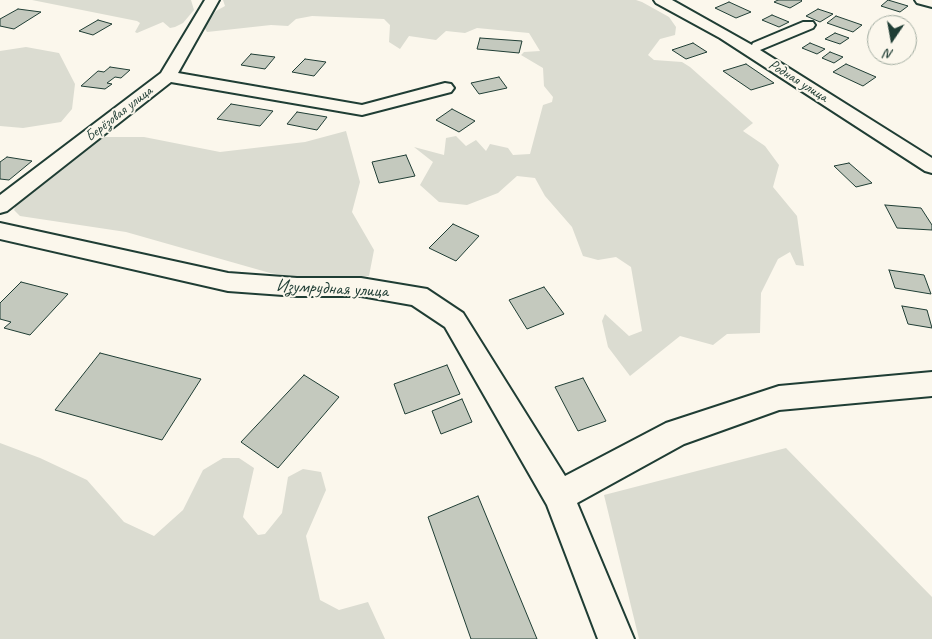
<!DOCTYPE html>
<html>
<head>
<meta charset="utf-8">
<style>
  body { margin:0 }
  #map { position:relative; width:932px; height:639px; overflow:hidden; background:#fbf7ec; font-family:Caveat,sans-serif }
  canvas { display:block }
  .north { position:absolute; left:867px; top:15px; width:50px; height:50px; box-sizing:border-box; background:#fbf7ec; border:1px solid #a3ada2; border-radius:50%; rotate:192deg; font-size:14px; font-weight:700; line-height:20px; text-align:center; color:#1f3d34 }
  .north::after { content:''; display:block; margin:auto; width:18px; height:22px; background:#1f3d34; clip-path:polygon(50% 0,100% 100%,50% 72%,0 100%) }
</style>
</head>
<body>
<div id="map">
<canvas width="932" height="639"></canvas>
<div class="north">N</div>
</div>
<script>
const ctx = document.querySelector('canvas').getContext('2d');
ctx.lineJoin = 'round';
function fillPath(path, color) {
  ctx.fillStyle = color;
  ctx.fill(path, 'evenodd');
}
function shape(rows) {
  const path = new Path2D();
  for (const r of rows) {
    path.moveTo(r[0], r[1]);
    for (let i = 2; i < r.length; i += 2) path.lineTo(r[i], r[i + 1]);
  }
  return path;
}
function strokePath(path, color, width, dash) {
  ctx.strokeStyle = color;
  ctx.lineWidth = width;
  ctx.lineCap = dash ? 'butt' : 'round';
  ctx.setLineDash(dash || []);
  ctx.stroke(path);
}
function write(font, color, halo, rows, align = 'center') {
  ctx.font = font + ' Caveat,sans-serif';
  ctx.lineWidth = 4;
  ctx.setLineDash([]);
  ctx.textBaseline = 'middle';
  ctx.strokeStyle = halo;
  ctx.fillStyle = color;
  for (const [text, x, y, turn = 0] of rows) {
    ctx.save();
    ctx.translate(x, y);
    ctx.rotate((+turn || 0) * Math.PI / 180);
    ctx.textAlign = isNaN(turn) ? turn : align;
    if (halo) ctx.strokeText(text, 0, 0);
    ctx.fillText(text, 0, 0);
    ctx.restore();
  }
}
const green = shape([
  [32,0,191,0,194,10,183,23,175,27,170,28,163,22,137,33,135,32,140,23,137,21],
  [223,0,636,0,642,2,669,17,676,27,675,35,660,39,648,55,654,60,682,62,690,67,753,123,743,131,765,146,779,165,773,187,797,216,804,266,796,265,790,252,778,259,761,293,760,333,727,334,713,345,680,336,630,376,608,347,602,321,605,314,629,336,642,331,631,267,616,257,598,260,583,256,572,227,545,196,535,178,517,176,498,193,467,205,439,202,420,185,433,162,414,147,444,155,446,138,456,136,466,146,476,140,486,151,490,144,508,148,513,155,530,154,543,105,552,102,553,97,544,86,543,68,521,55,524,52,540,51,529,33,477,28,465,33,446,31,436,40,409,36,400,49,389,42,390,25,384,19,312,16,296,19,288,26,271,25,207,32,204,27,216,11,225,6],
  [26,47,59,53,75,84,72,109,61,122,23,128,0,126,0,51],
  [346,131,360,182,352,212,374,250,369,276,330,282,270,273,126,232,20,216,14,210,17,203,36,183,99,137,144,137,220,152,305,142],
  [0,443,40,458,87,480,124,522,154,536,183,510,203,470,223,458,239,458,254,468,243,517,258,535,265,534,282,513,288,477,303,469,321,472,326,490,306,536,320,600,339,610,368,602,385,639,0,639],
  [786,448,932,597,932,639,639,639,604,495]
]);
const building = shape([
  [778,0,801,0,802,1,790,8,774,2,778,0],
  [888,0,908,6,900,12,881,6,888,0],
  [729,2,751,12,736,18,715,8,729,2],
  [18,9,41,12,14,29,0,26,0,19,18,9],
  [818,9,833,14,820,22,806,16,818,9],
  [772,15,789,22,779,27,762,20,772,15],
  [836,16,862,25,853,32,827,23,836,16],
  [98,20,112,24,93,35,79,31,98,20],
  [835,33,849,38,840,44,825,39,835,33],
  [480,38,522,41,519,53,477,49,480,38],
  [693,43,707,52,686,59,672,50,693,43],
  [810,43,825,49,817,54,802,48,810,43],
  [830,52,843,57,834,63,822,58,830,52],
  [251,54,275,57,265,69,241,65,251,54],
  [305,59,326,62,314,76,292,72,305,59],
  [746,64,774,83,751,90,723,71,746,64],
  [846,64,876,77,863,86,833,72,846,64],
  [110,67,130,70,121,78,115,77,107,83,112,84,105,89,81,86,98,71,104,72,110,67],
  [499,77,507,88,479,94,471,83,499,77],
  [231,104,273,111,260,126,217,119,231,104],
  [452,109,475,121,459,132,436,120,452,109],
  [297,112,327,117,317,130,287,124,297,112],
  [406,155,415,176,379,183,372,162,406,155],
  [7,157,32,161,9,180,0,179,0,162,7,157],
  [849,163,872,183,856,187,834,166,849,163],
  [885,205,921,208,932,225,932,230,897,228,885,205],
  [453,224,479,236,456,261,429,248,453,224],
  [889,270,924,275,931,294,895,288,889,270],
  [21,282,68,294,30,335,4,328,11,322,0,319,0,303,21,282],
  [544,287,564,314,527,329,509,300,544,287],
  [902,306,927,310,932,328,908,324,902,306],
  [100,353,201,379,162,440,55,410,100,353],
  [447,365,460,394,405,414,394,384,447,365],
  [304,375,339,397,278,468,241,442,304,375],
  [583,378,606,421,578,431,555,387,583,378],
  [462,399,472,422,441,434,432,411,462,399],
  [478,496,537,639,471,639,428,517,478,496]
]);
const minor = shape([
  [205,0,219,0,178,73,362,105,445,83,451,84,454,88,451,92,362,115,171,82,7,211,0,213,0,195,161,73,205,0],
  [654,0,672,0,752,45,753,43,803,22,813,22,815,25,813,28,760,50,932,158,932,173,925,171,720,38,656,3,654,0],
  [915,0,932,0,932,7,917,3,915,0],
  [0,223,228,273,297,278,361,278,427,289,463,313,565,476,666,423,779,386,932,372,932,396,779,410,684,444,577,503,634,639,598,639,547,505,445,327,412,305,361,296,297,296,228,291,0,239,0,223]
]);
const farStreetnames = [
  ["Родная улица",798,81,32],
  ["Берёзовая улица",119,114,-38]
];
const streetNames = [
  ["Изумрудная улица",332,289,3]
];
fillPath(green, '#dbdcd1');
fillPath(building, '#c4c9be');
strokePath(building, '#1f3d34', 1);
strokePath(minor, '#1f3d34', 4);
fillPath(minor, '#fbf7ec');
write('15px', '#1f3d34', '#fbf7ec', farStreetnames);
write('18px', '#1f3d34', '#fbf7ec', streetNames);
</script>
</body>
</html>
